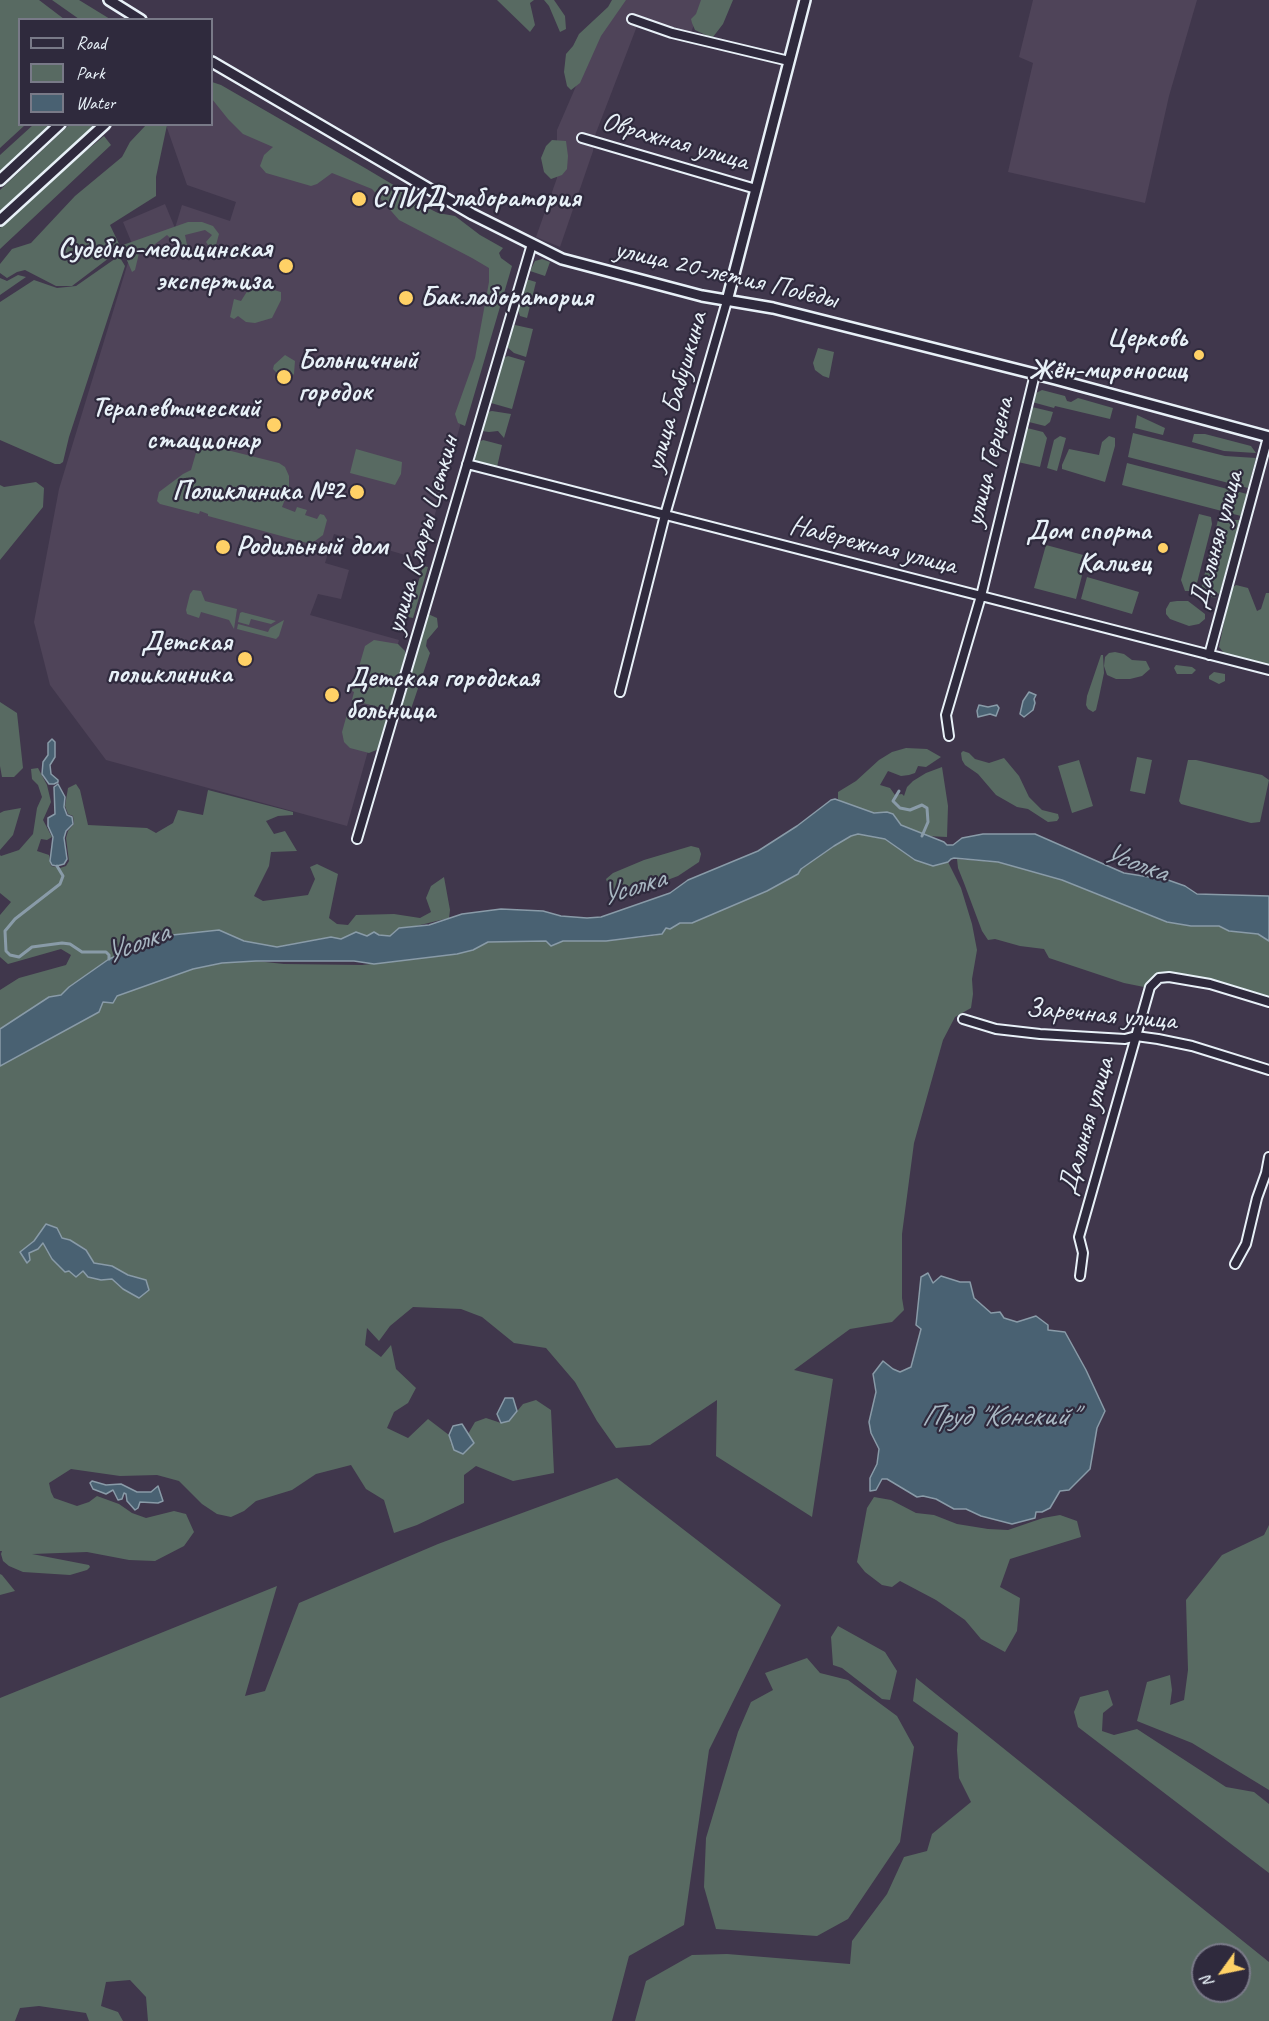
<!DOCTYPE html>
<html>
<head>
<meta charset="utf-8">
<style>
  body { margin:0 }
  #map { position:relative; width:1269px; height:2021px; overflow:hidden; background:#40374c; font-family:Caveat,sans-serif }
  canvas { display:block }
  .legend { position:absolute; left:18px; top:18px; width:195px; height:108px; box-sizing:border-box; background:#2f2a3d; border:2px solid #797a88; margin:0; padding:8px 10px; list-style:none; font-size:18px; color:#e8f1f8 }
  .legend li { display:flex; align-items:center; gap:12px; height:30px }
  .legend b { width:30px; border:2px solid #797a88 }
  .north { position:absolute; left:1191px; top:1943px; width:60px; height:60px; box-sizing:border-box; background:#2f2a3d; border:2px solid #797a88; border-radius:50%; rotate:237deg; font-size:16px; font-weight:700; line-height:24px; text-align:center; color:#e8f1f8 }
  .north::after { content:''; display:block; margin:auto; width:21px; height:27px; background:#ffd166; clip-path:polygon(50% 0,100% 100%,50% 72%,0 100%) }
</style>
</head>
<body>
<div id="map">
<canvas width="1269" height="2021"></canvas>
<ul class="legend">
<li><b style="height:8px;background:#2f2a3d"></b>Road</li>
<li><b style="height:16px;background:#586a62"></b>Park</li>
<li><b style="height:16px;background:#496172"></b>Water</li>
</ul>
<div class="north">N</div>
</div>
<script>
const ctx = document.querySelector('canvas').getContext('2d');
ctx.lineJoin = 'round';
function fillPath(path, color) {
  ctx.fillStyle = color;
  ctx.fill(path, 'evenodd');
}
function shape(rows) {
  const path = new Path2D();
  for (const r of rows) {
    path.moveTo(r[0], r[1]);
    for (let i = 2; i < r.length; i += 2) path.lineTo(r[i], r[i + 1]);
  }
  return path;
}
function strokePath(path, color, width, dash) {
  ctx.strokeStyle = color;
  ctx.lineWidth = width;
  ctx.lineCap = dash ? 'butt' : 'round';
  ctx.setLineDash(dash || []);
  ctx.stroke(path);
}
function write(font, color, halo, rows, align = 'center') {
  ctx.font = font + ' Caveat,sans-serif';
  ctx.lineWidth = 4.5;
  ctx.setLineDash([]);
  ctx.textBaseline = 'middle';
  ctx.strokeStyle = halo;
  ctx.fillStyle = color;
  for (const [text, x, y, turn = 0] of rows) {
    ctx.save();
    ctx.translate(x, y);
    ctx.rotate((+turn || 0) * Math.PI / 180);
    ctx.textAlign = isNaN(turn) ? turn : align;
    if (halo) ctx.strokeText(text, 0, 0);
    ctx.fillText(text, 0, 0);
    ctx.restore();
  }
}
const built = shape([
  [619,0,704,0,688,40,637,26,594,138,593,151,560,247,536,237,557,178,557,130,602,26],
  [1033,0,1197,0,1169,96,1145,203,1008,172,1033,63,1019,57],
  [212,97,506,264,422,560,334,534,325,563,349,570,341,599,318,594,310,615,399,640,347,826,106,760,50,685,34,622,59,489,133,246,123,222,165,204,175,228,182,205,230,221,236,202,187,185,166,125,212,124]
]);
const green = shape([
  [0,0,39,0,64,19,20,20,20,124,25,125,0,148],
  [52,0,79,0,110,19,79,19],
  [497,0,534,0,530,3,535,25,530,32],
  [544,0,554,0,565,16,566,29,560,32,549,6],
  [612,0,626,0,601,36,580,83,571,90,567,86,564,72,566,54,573,46,579,34,608,7],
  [701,0,733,0,723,24,713,37,708,36,695,30,692,23,691,19,696,14],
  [212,82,221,85,365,168,412,196,424,206,438,213,455,216,480,235,503,248,499,253,501,258,512,266,465,426,458,423,455,414,475,358,489,282,489,268,472,258,399,220,372,189,332,173,317,184,311,186,266,173,260,166,264,155,273,147,243,134,228,119,212,99],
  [33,125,53,125,0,174,0,155],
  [69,125,96,125,0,212,0,190],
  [146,125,167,125,156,177,156,196,110,225,120,246,188,222,202,222,213,226,219,234,216,245,210,248,206,242,212,235,205,230,185,235,187,245,180,247,167,235,146,251,140,249,135,270,132,272,123,251,113,255,72,286,56,286,25,270,17,272,7,278,0,273,0,264,12,249,31,243,75,196,122,157,130,142],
  [104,136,111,145,0,249,0,228,80,156],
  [552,140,566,141,568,156,567,169,562,175,551,179,544,172,541,158,546,146],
  [119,256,125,266,69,437,63,462,60,464,55,464,0,440,0,302,34,280,57,288,76,286],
  [542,259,550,262,545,276,530,271,535,261],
  [18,275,26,277,0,295,0,278,7,281],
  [526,279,536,282,527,318,520,316,518,310],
  [256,285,281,292,281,300,272,318,255,323,246,322,238,316,234,319,230,317,234,299,241,301,248,290],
  [515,325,533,329,526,357,514,353,507,347,512,327],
  [818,348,834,352,829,378,823,376,815,370,813,363],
  [285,355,295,361,294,374,287,380,282,378,273,369,274,365],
  [508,356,525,361,512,409,491,403,503,358],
  [1042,390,1065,396,1067,401,1071,402,1078,398,1113,408,1110,419,1055,406,1054,408,1032,402,1034,394],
  [1032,407,1053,412,1050,422,1045,426,1029,422],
  [492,411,511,414,504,438,498,431,489,432,482,431,487,412],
  [1137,415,1165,428,1163,435,1135,428],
  [1027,428,1043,432,1047,438,1040,467,1018,462],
  [1133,433,1225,456,1256,458,1248,488,1128,457],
  [1194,434,1205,434,1251,446,1256,453,1224,451,1192,442],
  [1060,436,1066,438,1057,471,1047,468,1054,440],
  [1109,436,1115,438,1115,446,1105,482,1062,469,1062,465,1069,449,1099,455,1102,442],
  [483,440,502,445,497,467,477,462,474,459,479,442],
  [203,444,279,463,285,467,289,476,289,489,282,507,295,512,297,507,307,510,305,515,317,519,320,514,324,515,327,520,323,535,315,541,307,543,208,516,208,514,200,511,199,514,160,504,157,501,159,492,183,474,191,470,198,446],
  [356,449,402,462,401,474,395,485,350,473],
  [1127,463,1247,494,1241,516,1122,485],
  [36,482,44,488,43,507,0,560,0,485,4,487],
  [1199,514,1211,517,1212,524,1195,591,1185,591,1181,580],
  [1218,520,1240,520,1242,527,1233,542,1234,551,1228,563,1220,592,1215,598,1200,593],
  [1046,545,1087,556,1076,599,1034,588],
  [423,566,428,567,413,618,408,617],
  [1087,577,1139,592,1132,614,1081,599],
  [1236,585,1248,588,1257,611,1261,609,1266,593,1269,593,1269,665,1224,653,1219,647,1231,588],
  [193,590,201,591,205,601,237,609,234,629,229,620,201,612,199,618,187,614,186,610,190,594],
  [1177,601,1188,601,1205,614,1205,619,1199,624,1189,626,1170,619,1166,614,1166,609,1170,602],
  [242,612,276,621,271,624,251,619,249,625,238,622,240,613],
  [428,614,437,618,438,627,427,640,426,646,430,653,411,709,406,713,399,713,416,648],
  [284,620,279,636,276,639,237,629,238,624,268,632,270,628],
  [374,640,398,644,405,651,405,657,389,710,352,700,354,692,352,691,365,646],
  [1115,652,1124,654,1132,660,1146,661,1150,669,1142,676,1130,679,1116,679,1107,675,1104,666,1105,657,1109,653],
  [1101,655,1103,655,1104,673,1099,697,1096,710,1093,712,1088,709,1086,705,1087,696],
  [1176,665,1192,667,1196,670,1192,674,1177,674,1174,668],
  [1214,672,1225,674,1225,681,1219,684,1209,679,1209,676],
  [0,702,17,713,23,768,14,777,2,777,0,766],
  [349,707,387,716,379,749,369,753,350,748,344,742,342,732],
  [906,748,927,749,941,757,926,767,918,766,915,773,909,775,901,776,888,771,880,785,890,788,895,795,902,794,904,796,907,787,913,781,926,773,942,767,948,806,947,837,927,836,901,825,896,818,887,812,874,813,846,804,838,799,838,792,856,781,879,760,892,752],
  [963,751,969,753,975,759,989,763,1004,758,1019,776,1029,797,1042,810,1058,814,1059,818,1057,821,1048,822,1028,809,1017,807,996,795,978,774,965,765,962,760,961,753],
  [1137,757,1152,760,1145,794,1130,791],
  [1079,760,1093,806,1072,813,1058,766],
  [1188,760,1196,760,1262,775,1269,780,1260,822,1251,823,1181,804,1179,801],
  [38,768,47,785,51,802,43,820,52,837,47,840,41,839,37,851,49,855,51,866,60,868,66,866,69,861,66,838,68,831,74,824,73,816,68,814,65,806,68,788,76,784,80,790,88,825,147,828,156,833,173,823,178,810,203,815,208,790,293,812,293,815,278,816,266,821,274,834,285,831,297,851,271,852,269,866,254,896,263,901,308,895,315,879,310,867,317,864,338,874,329,918,337,924,348,925,356,915,394,914,420,918,431,912,426,898,431,886,444,877,450,910,449,918,408,928,399,928,390,936,367,936,356,932,341,939,331,937,276,947,244,941,219,930,109,959,69,987,61,995,49,997,0,1029,0,990,19,978,66,965,71,955,61,949,8,964,0,957,0,915,11,902,0,893,0,855,1,856,19,850,33,834,37,808,42,797,38,785,32,779,31,769],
  [21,808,13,835,0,850,0,813,4,811],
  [858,834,885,839,915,860,933,865,948,862,961,888,972,924,977,950,972,979,973,994,971,1008,955,1017,943,1040,914,1143,902,1234,902,1298,904,1310,892,1322,850,1329,794,1370,833,1379,812,1517,716,1456,717,1400,650,1445,616,1448,597,1421,575,1382,546,1348,514,1343,482,1317,461,1309,413,1307,390,1326,379,1341,367,1328,365,1345,381,1357,391,1345,396,1369,416,1388,408,1403,394,1412,387,1428,408,1438,428,1419,449,1435,451,1444,474,1443,468,1434,475,1422,486,1418,501,1423,509,1421,523,1404,536,1400,551,1410,554,1473,513,1481,476,1466,464,1475,464,1503,417,1525,394,1533,384,1500,366,1489,351,1465,316,1474,292,1490,256,1501,244,1511,231,1517,217,1514,202,1504,179,1481,157,1475,120,1476,71,1469,49,1483,51,1492,54,1498,77,1506,89,1502,97,1496,119,1504,132,1513,146,1518,174,1511,186,1514,194,1532,184,1546,155,1561,129,1560,87,1552,32,1554,89,1565,90,1567,87,1570,70,1575,23,1572,9,1566,3,1561,1,1554,2,1551,0,1551,0,1066,99,1012,103,1002,117,996,193,969,223,963,256,961,284,964,362,965,457,954,473,950,488,942,546,941,551,946,563,941,606,941,652,936,662,934,666,928,670,929,680,923,692,923,767,891,798,874,801,869,834,846,851,836],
  [47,1224,57,1228,62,1238,70,1240,86,1249,94,1263,112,1266,128,1275,146,1280,123,1289,112,1279,101,1280,83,1271,70,1271,52,1259,43,1243,38,1249,29,1253,21,1252,34,1241],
  [691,846,699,848,701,854,699,862,678,876,646,888,615,891,609,888,606,879,613,873,644,860],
  [957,859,998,862,1062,880,1167,922,1191,926,1219,926,1229,931,1258,934,1269,941,1269,1000,1189,977,1149,983,1144,987,1124,983,1049,958,1044,949,1020,946,995,939,988,940,982,931,964,883,958,868],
  [617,1478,781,1605,709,1750,684,1925,629,1956,612,2021,148,2021,146,1997,130,1980,106,1982,101,2006,118,2012,123,2021,89,2021,86,2013,39,2006,20,2008,15,2021,0,2021,0,1698,277,1586,245,1696,265,1691,299,1603,438,1544],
  [874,1497,891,1500,916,1513,934,1515,957,1524,988,1529,1008,1530,1043,1518,1060,1515,1077,1521,1081,1537,1010,1559,1000,1587,1020,1598,1017,1631,1005,1652,981,1639,965,1620,936,1600,900,1581,892,1587,882,1585,865,1572,857,1562,867,1508],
  [1269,1525,1269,1790,1192,1743,1137,1721,1147,1682,1170,1675,1172,1690,1170,1705,1184,1700,1188,1670,1186,1600,1222,1555,1264,1535],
  [0,1574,2,1575,15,1591,0,1595],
  [838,1626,885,1652,897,1671,890,1700,882,1699,842,1668,833,1665,831,1637],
  [807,1658,820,1673,848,1680,897,1716,914,1747,900,1842,848,1919,817,1936,716,1929,704,1887,706,1838,738,1732,751,1702,773,1690,765,1673],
  [916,1678,1269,1962,1269,2021,635,2021,646,1981,692,1955,727,1954,850,1964,852,1941,887,1894,904,1857,927,1851,932,1834,971,1802,959,1778,957,1750,958,1733,913,1701],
  [1203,1955,1239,1955,1239,1991,1203,1991],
  [1108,1690,1113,1705,1103,1713,1102,1731,1114,1735,1137,1729,1226,1787,1254,1792,1269,1804,1269,1873,1078,1727,1074,1712,1080,1697]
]);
const water = shape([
  [1029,692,1036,695,1034,699,1035,703,1033,710,1024,717,1020,714,1023,701,1029,692],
  [979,705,988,707,997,705,999,708,996,716,990,714,978,717,977,711,979,705],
  [52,739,55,742,55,757,50,765,51,774,58,780,58,782,54,784,49,784,42,774,43,762,48,755,48,743,52,739],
  [58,784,65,797,64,807,67,815,72,817,73,824,66,831,64,838,67,859,64,864,57,866,52,865,50,861,53,837,48,826,48,818,55,814,54,787,58,784],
  [835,799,874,813,887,812,893,814,901,825,944,842,947,845,953,845,962,838,983,834,1035,834,1124,873,1168,880,1185,886,1197,894,1269,896,1269,941,1258,934,1229,931,1219,926,1191,926,1167,922,1062,880,998,862,954,858,951,859,948,862,933,866,915,860,885,839,858,834,851,836,834,846,801,869,798,874,767,891,692,923,680,923,670,929,666,928,662,934,606,941,563,941,551,946,546,941,488,942,473,950,457,954,374,964,354,961,256,961,222,963,193,969,117,996,113,1003,103,1002,99,1012,0,1066,0,1029,49,997,61,995,69,987,109,959,163,936,219,930,244,941,277,947,331,937,341,939,356,932,367,936,374,932,379,935,390,936,399,928,429,925,462,914,501,909,543,911,561,916,587,918,601,917,670,893,688,880,758,851,797,826,831,800,835,799],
  [46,1224,57,1228,62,1238,70,1240,86,1250,94,1263,112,1266,128,1275,146,1280,149,1290,139,1298,123,1289,112,1279,101,1280,88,1277,83,1271,76,1277,69,1271,65,1272,52,1259,43,1243,38,1249,29,1253,30,1260,27,1263,20,1252,34,1241,46,1224],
  [928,1273,933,1283,941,1276,960,1282,970,1282,974,1298,991,1313,1000,1312,1004,1318,1017,1322,1036,1316,1048,1325,1048,1330,1065,1332,1086,1370,1105,1411,1097,1428,1090,1469,1069,1490,1060,1491,1050,1508,1042,1512,1036,1512,1035,1518,1012,1524,981,1516,966,1509,954,1509,936,1499,923,1496,917,1497,887,1479,882,1479,876,1490,870,1491,870,1478,877,1464,879,1449,871,1433,869,1422,876,1392,873,1374,883,1361,893,1369,900,1372,911,1367,921,1329,916,1325,921,1277,928,1273],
  [505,1398,513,1398,517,1411,509,1421,501,1423,497,1414,505,1398],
  [462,1424,474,1443,463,1454,454,1450,449,1435,453,1426,462,1424],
  [92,1481,106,1485,121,1484,137,1492,151,1492,158,1486,163,1501,158,1503,140,1502,138,1508,135,1510,127,1501,126,1494,124,1493,122,1499,118,1500,113,1490,106,1494,93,1489,90,1483,92,1481]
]);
const stream = shape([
  [899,791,893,801,900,808,910,810,922,805,927,808,928,822,922,836],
  [57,866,63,876,60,884,15,919,5,931,6,951,10,955,19,957,32,947,62,943,70,944,82,952,106,952,109,955,109,959]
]);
const minor = shape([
  [632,19,672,33,789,61],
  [582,138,756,189],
  [467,464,1269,670],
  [1209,655,1268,437],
  [620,692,665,515,727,301],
  [949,736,946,715,981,596,1035,374],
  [357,839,532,244],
  [963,1019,996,1029,1040,1034,1125,1039,1136,1036,1158,1039,1192,1046,1269,1070],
  [1235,1264,1246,1244,1257,1198,1266,1173,1269,1157],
  [1080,1276,1083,1253,1079,1237,1150,987,1159,978,1169,977,1210,984,1269,1002]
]);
const tertiary = shape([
  [109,0,141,20],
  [212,62,472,214,562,259,702,296,773,308,1055,379,1269,437],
  [0,180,60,124],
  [0,220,105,124],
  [727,301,805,0]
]);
const markers = [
  [359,199,8,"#ffd166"],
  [286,266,8,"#ffd166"],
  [406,298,8,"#ffd166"],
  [1199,355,6,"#ffd166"],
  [284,377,8,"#ffd166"],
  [274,425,8,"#ffd166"],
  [357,492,8,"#ffd166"],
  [223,547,8,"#ffd166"],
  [1163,548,6,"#ffd166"],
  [245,659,8,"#ffd166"],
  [332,695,8,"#ffd166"]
];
const streetNames = [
  ["Овражная улица",675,142,16],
  ["улица 20-летия Победы",726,275,13],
  ["улица Бабушкина",677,392,-74],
  ["улица Герцена",990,462,-76],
  ["улица Клары Цеткин",423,535,-74],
  ["Дальняя улица",1217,540,-75],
  ["Набережная улица",873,546,14],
  ["Заречная улица",1101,1015,5],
  ["Дальняя улица",1087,1126,-74]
];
const poiNames = [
  ["СПИД лаборатория",372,199,"left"],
  ["Судебно-медицинская",272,250],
  ["экспертиза",272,282],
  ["Бак.лаборатория",420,298,"left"],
  ["Церковь",1187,339],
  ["Жён-мироносиц",1187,371],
  ["Больничный",298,361,"left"],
  ["городок",298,393,"left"],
  ["Терапевтический",260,409],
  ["стационар",260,441],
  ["Поликлиника №2",344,492],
  ["Дом спорта",1151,532],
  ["Калиец",1151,564],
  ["Родильный дом",236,547,"left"],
  ["Детская",232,643],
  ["поликлиника",232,675],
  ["Детская городская",346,679,"left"],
  ["больница",346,711,"left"]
];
const waterNames = [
  ["Усолка",1135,863,20],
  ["Усолка",633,888,-17],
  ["Усолка",137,944,-21],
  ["Пруд \"Конский\"",998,1417]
];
fillPath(built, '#4f4459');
fillPath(green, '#586a62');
fillPath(water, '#496172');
strokePath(water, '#899ba8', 1.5);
strokePath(stream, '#899ba8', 3);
strokePath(minor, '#e8f1f8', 12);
strokePath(tertiary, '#e8f1f8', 14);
strokePath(minor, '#2f2a3d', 8);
strokePath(tertiary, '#2f2a3d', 9);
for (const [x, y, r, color] of markers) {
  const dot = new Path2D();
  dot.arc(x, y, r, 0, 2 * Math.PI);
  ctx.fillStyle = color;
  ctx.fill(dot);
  strokePath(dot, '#2f2a3d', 2);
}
write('28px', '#e8f1f8', '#2f2a3d', streetNames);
write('bold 28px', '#e8f1f8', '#2f2a3d', poiNames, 'right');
write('italic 30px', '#a8b7c2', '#2f2a3d', waterNames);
</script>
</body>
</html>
